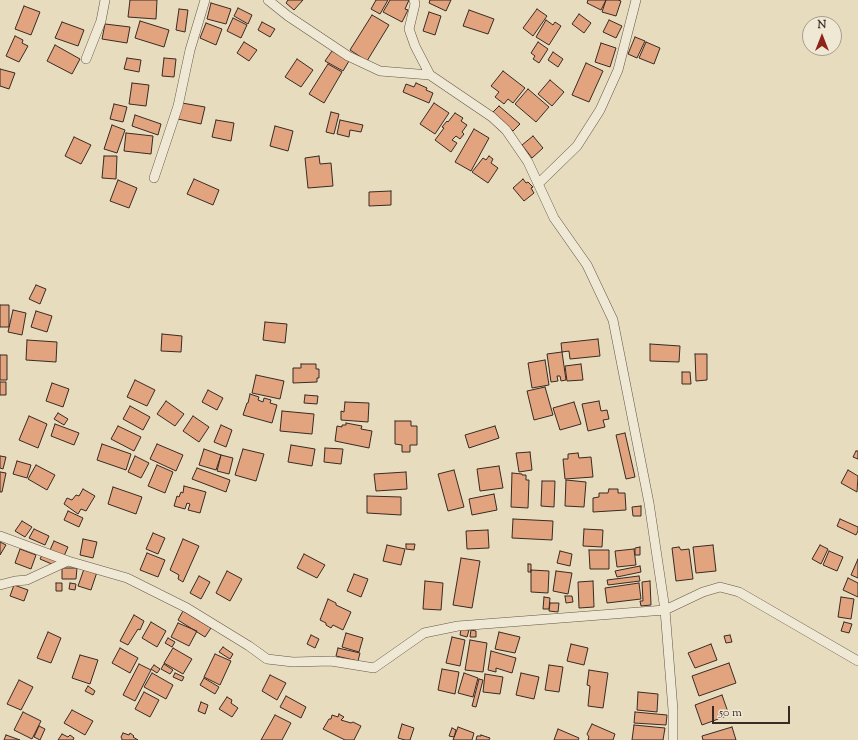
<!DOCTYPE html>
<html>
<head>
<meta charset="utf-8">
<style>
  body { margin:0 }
  #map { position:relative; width:858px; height:740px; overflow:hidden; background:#e7dcbd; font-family:"Sorts Mill Goudy",serif }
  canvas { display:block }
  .north { position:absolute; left:802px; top:16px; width:40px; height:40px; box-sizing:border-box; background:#efe8d4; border:1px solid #a69c8e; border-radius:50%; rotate:0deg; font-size:11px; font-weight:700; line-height:16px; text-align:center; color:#392a24 }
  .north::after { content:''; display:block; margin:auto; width:14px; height:18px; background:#8f2418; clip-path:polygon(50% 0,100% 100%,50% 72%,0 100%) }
  .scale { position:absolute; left:712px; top:706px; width:78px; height:18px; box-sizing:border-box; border:2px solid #392a24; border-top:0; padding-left:5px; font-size:12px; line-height:14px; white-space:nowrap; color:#392a24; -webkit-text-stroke:3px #efe8d4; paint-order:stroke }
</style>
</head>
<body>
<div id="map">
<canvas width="858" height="740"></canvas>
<div class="north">N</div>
<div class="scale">50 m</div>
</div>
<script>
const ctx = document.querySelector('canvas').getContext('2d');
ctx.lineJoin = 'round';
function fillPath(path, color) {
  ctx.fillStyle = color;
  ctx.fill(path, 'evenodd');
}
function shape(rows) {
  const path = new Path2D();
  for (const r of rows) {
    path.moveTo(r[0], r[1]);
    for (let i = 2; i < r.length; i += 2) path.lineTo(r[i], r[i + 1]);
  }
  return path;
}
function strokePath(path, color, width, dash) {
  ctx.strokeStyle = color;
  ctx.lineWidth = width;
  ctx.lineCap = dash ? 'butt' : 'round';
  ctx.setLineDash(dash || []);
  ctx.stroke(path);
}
const building = shape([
  [130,0,157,0,156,19,128,17,130,0],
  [288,0,303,0,294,10,286,3,288,0],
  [376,0,388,0,380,14,371,9,376,0],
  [390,0,409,0,405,9,408,10,402,22,383,12,390,0],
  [430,0,451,0,446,11,429,3,430,0],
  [588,0,606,0,601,10,587,3,588,0],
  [606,0,618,0,621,1,616,16,602,12,606,0],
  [211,3,231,9,226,24,207,19,211,3],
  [24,6,40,12,31,35,15,29,24,6],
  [238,8,252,15,248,24,234,16,238,8],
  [179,9,188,10,185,32,176,30,179,9],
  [537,9,547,16,533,36,523,28,537,9],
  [469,10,494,19,488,34,463,26,469,10],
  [429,12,441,16,435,35,423,31,429,12],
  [579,14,591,23,584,33,572,24,579,14],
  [372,15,389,25,367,61,350,50,372,15],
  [233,18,247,25,241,38,227,31,233,18],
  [546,20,553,25,555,22,561,26,549,45,536,37,546,20],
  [609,20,622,26,616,38,603,32,609,20],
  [140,21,169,30,164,47,135,38,140,21],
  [62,22,84,30,78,46,55,38,62,22],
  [262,22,275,29,270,37,258,30,262,22],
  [206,23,222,29,216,45,200,38,206,23],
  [105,24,130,27,127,43,102,39,105,24],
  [15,36,23,40,22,43,28,46,19,62,6,56,15,36],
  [635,37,645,41,637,58,628,54,635,37],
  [244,42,257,50,249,61,237,53,244,42],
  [538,42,548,49,539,63,533,59,535,56,531,53,538,42],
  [646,42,660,48,654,64,639,58,646,42],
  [601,43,616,48,610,67,595,62,601,43],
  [55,45,80,59,72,74,47,61,55,45],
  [332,51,349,61,343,71,325,61,332,51],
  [553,52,563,59,558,67,548,60,553,52],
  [127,58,141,60,139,72,124,69,127,58],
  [164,58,176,59,174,77,162,76,164,58],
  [297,59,313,70,301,87,285,77,297,59],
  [586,63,603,71,589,102,572,95,586,63],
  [328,64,342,72,324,103,309,94,328,64],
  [0,69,15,73,9,89,0,86,0,69],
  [503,71,525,88,513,103,508,99,504,104,495,97,499,92,491,86,503,71],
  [550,80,564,92,552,106,538,94,550,80],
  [132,83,149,85,146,106,129,104,132,83],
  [416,83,427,88,426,90,433,93,429,103,403,92,406,84,414,87,416,83],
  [528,89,549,107,536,122,515,104,528,89],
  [182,103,205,107,201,124,178,119,182,103],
  [434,103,449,113,435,134,420,124,434,103],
  [114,104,127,107,123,122,110,119,114,104],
  [499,106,520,124,513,131,493,112,499,106],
  [331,112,339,114,334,134,326,132,331,112],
  [455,113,463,118,461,121,467,125,462,132,464,134,460,139,456,136,452,140,457,143,451,152,435,140,444,128,442,127,447,121,448,122,455,113],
  [135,115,161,124,158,135,132,126,135,115],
  [216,120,234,123,231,141,212,137,216,120],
  [340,120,363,125,361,132,350,130,349,137,337,134,340,120],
  [112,125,125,130,117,153,104,149,112,125],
  [275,126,293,131,288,151,270,146,275,126],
  [474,129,489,138,471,171,455,162,474,129],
  [126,133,153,136,151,154,124,151,126,133],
  [533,136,543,148,532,158,522,145,533,136],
  [74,137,91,145,81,164,65,156,74,137],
  [104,156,117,156,116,179,102,178,104,156],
  [319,156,320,164,331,163,333,186,308,188,305,158,319,156],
  [489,156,493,159,491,163,498,168,488,183,472,172,483,158,486,160,489,156],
  [194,179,219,190,213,205,187,194,194,179],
  [523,179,526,183,528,182,533,187,531,188,534,193,524,201,513,188,523,179],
  [118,180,137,188,129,208,110,201,118,180],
  [391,191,391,205,369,206,369,192,391,191],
  [36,285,46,289,40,304,29,299,36,285],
  [0,305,9,305,9,327,0,327,0,305],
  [13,310,26,313,22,335,8,332,13,310],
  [36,311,52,316,47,332,31,327,36,311],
  [265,322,287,324,285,343,263,340,265,322],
  [162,334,182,336,181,352,161,351,162,334],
  [598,339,600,356,570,359,569,351,562,352,561,343,598,339],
  [27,340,57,342,56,362,26,360,27,340],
  [650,344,680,346,679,362,650,361,650,344],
  [562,352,566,380,561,381,560,376,557,376,558,381,551,382,547,354,562,352],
  [695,354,707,354,707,380,696,381,695,354],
  [0,355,7,355,7,380,0,380,0,355],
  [545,360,549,385,532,388,528,363,545,360],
  [301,364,316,364,316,369,319,369,319,378,317,378,317,382,293,383,293,368,301,368,301,364],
  [581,364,583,380,567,381,565,366,581,364],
  [682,372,690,372,691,384,682,384,682,372],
  [256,375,284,381,280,399,252,393,256,375],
  [135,380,155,390,147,406,127,397,135,380],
  [0,382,6,382,6,395,0,395,0,382],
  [52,383,69,389,63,407,46,401,52,383],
  [545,387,553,415,534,420,527,391,545,387],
  [208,390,223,398,217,410,202,402,208,390],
  [250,394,259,397,258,400,263,402,264,398,271,400,270,403,277,405,272,423,243,415,247,403,248,403,250,394],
  [305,395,318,396,317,404,304,403,305,395],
  [166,401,184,414,175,426,157,414,166,401],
  [599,401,601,411,607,410,609,419,603,420,605,427,588,431,582,404,599,401],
  [345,402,369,403,368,422,341,420,341,411,344,412,345,402],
  [574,402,581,424,560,430,553,408,574,402],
  [130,406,150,417,143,430,123,419,130,406],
  [282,411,314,414,312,434,280,431,282,411],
  [58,413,68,419,64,425,54,419,58,413],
  [29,416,47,424,38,448,19,440,29,416],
  [193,416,209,427,199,442,183,431,193,416],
  [395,421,411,421,411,426,417,426,417,445,410,445,410,452,402,452,402,445,395,444,395,421],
  [346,423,362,426,361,429,372,431,369,448,335,441,337,426,342,427,342,425,346,425,346,423],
  [55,424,79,433,74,445,51,436,55,424],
  [221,425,232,430,226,447,214,442,221,425],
  [118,426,141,437,134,451,111,439,118,426],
  [495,426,499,438,469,448,465,435,495,426],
  [625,433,635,477,626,479,616,435,625,433],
  [102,444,131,454,126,470,97,460,102,444],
  [157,444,183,455,176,471,150,459,157,444],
  [291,445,315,449,312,466,288,462,291,445],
  [325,448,343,449,341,464,324,462,325,448],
  [204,449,221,455,216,470,199,465,204,449],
  [243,449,264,454,256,481,235,475,243,449],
  [856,451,858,451,858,459,853,457,856,451],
  [530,452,532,470,519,472,516,453,530,452],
  [578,453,579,458,591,457,593,477,565,479,563,459,568,459,568,454,578,453],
  [221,455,233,458,229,474,217,471,221,455],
  [0,456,6,457,3,469,0,468,0,456],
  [135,456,149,463,141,478,128,472,135,456],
  [17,461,31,465,27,478,13,474,17,461],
  [36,465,55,475,47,490,28,479,36,465],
  [157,465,173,472,165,493,148,486,157,465],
  [499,466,503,488,480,491,477,469,499,466],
  [197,468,230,480,226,492,192,479,197,468],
  [454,470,464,507,448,511,438,474,454,470],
  [848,470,858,476,857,492,841,483,848,470],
  [0,472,6,473,2,492,0,492,0,472],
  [406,472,407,489,376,491,374,474,406,472],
  [512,473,522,474,522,475,526,475,526,480,529,480,528,508,511,507,512,473],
  [566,480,586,482,584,507,565,506,566,480],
  [542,481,555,481,554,507,541,506,542,481],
  [184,486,206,492,200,513,188,510,190,504,187,503,185,509,174,506,177,496,179,497,181,492,183,493,184,486],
  [113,487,142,497,136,514,108,504,113,487],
  [83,489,95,496,86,511,81,509,78,514,64,504,67,498,72,500,76,495,79,496,83,489],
  [609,489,618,489,618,493,625,493,626,510,593,512,593,498,599,497,599,493,608,493,609,489],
  [494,494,497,510,472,515,469,499,494,494],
  [367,496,401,497,401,515,367,513,367,496],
  [641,506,641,516,633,516,632,507,641,506],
  [68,511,83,518,79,527,64,520,68,511],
  [513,519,553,521,552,540,512,538,513,519],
  [840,519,858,527,858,531,856,535,837,526,840,519],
  [22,521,32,527,25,537,15,531,22,521],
  [34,529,49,536,45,545,29,538,34,529],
  [584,529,603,530,602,547,583,546,584,529],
  [488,530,489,548,467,549,466,531,488,530],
  [153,533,165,538,158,554,146,549,153,533],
  [83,539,97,542,93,558,80,555,83,539],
  [183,539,199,546,183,582,178,579,179,575,170,570,183,539],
  [54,541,68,547,64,556,50,550,54,541],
  [0,542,6,545,0,555,0,542],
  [406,544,415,544,414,550,406,549,406,544],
  [387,545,405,549,401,565,383,561,387,545],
  [713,545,716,571,696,573,693,547,713,545],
  [820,545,828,549,821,564,812,559,820,545],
  [640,547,640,555,635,555,635,548,640,547],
  [679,547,681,550,689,549,693,579,676,581,672,548,679,547],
  [20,549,36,555,31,569,15,563,20,549],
  [634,549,636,565,617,567,615,551,634,549],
  [589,550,609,550,609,569,590,569,589,550],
  [560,551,572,554,570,566,557,563,560,551],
  [829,551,843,557,837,571,823,565,829,551],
  [43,553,57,559,54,565,40,559,43,553],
  [147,553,165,560,158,577,140,570,147,553],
  [304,554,325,565,317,578,297,568,304,554],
  [461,558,480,561,472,608,453,605,461,558],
  [858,559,858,578,851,575,858,559],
  [528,564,531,564,531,572,528,572,528,564],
  [640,566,641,572,617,577,615,571,640,566],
  [62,568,77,568,76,579,62,579,62,568],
  [84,569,97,572,91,590,78,586,84,569],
  [531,570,549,571,548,593,531,592,531,570],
  [227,571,242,579,230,601,216,593,227,571],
  [556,571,572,573,568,594,553,591,556,571],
  [354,574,368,579,361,597,347,591,354,574],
  [199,576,210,582,201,599,190,593,199,576],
  [639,576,640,581,608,585,607,580,639,576],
  [848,578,858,583,858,597,843,590,848,578],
  [425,581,443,583,441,610,423,609,425,581],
  [593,581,594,607,579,608,578,582,593,581],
  [650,581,651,605,641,606,640,601,643,601,642,582,650,581],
  [56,583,62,583,62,591,56,591,56,583],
  [70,583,76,584,75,590,69,589,70,583],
  [639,583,641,599,607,603,605,588,639,583],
  [14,585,28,590,24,601,10,596,14,585],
  [565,596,572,596,573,602,566,603,565,596],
  [544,597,550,598,549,609,543,609,544,597],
  [841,597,854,599,851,619,838,617,841,597],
  [328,599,336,603,336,605,351,612,343,630,333,625,331,628,326,625,326,623,320,620,328,599],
  [550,603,559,603,558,612,549,611,550,603],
  [183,611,211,628,205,637,178,620,183,611],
  [134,615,144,621,140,630,138,629,128,645,120,641,134,615],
  [151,622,166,631,157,647,142,638,151,622],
  [844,622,852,624,849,633,841,631,844,622],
  [178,623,197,631,189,646,171,637,178,623],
  [461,629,469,630,467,637,460,635,461,629],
  [471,630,476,631,476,637,470,637,471,630],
  [48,632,61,638,51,663,37,658,48,632],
  [499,632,520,637,515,653,495,649,499,632],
  [346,633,363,638,359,652,342,647,346,633],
  [311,635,319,639,315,648,307,644,311,635],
  [730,635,732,642,726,643,724,636,730,635],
  [452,637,465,640,460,666,446,663,452,637],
  [168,638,175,642,172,647,165,643,168,638],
  [470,640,487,643,483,672,465,670,470,640],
  [571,644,588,648,584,665,567,661,571,644],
  [711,644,717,660,695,668,688,653,711,644],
  [223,647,233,654,230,659,219,652,223,647],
  [120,648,138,658,130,673,112,663,120,648],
  [173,648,192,659,183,674,164,663,173,648],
  [338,648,360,653,358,661,336,656,338,648],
  [491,651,516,658,512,673,496,668,496,672,488,670,491,651],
  [215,654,231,661,220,685,204,677,215,654],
  [80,655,98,660,90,684,72,678,80,655],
  [729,663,736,683,699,696,692,676,729,663],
  [139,664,151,670,135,701,123,695,139,664],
  [164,664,173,670,170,674,161,669,164,664],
  [154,665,160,669,157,673,151,669,154,665],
  [549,665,563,667,559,692,545,690,549,665],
  [442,669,459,672,455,694,438,690,442,669],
  [589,670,608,673,603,708,588,706,590,686,587,685,589,670],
  [152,673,173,685,166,699,144,687,152,673],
  [175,673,184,677,182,681,173,677,175,673],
  [464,673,478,678,473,697,458,693,464,673],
  [521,673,539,677,534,699,516,695,521,673],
  [485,674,503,677,500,694,483,692,485,674],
  [270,675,286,683,277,700,262,691,270,675],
  [204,678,219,687,215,694,200,685,204,678],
  [479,679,483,680,476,707,472,706,479,679],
  [19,680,33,687,21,710,7,704,19,680],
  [88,686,95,691,93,695,85,691,88,686],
  [144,692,159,700,150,717,135,709,144,692],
  [638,692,658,694,657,712,637,710,638,692],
  [722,695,729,715,702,725,695,705,722,695],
  [286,696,306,707,301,718,280,707,286,696],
  [227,697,232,700,231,703,238,708,232,717,219,709,227,697],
  [201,702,208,705,205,714,198,711,201,702],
  [72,710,93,721,85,735,64,723,72,710],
  [23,712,41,721,32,739,14,730,23,712],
  [635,712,667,715,666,725,634,723,635,712],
  [339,714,344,717,341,720,351,723,353,722,361,726,354,740,345,740,323,729,329,719,331,719,332,715,338,717,339,714],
  [275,715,291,723,282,740,261,740,275,715],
  [402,724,414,728,410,740,405,740,398,738,402,724],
  [592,724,615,734,613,740,588,740,589,737,587,734,592,724],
  [634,725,665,728,663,740,632,740,634,725],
  [39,726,45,729,40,740,34,737,39,726],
  [458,727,474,733,472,740,453,740,458,727],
  [732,727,736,740,703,740,702,736,732,727],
  [452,728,456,730,454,737,449,736,452,728],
  [558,729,579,738,578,740,554,740,558,729],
  [123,733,129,735,130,733,134,736,133,737,138,740,122,740,122,739,121,737,123,733],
  [62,734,68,737,70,735,74,738,73,740,58,740,62,734],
  [6,735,20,740,4,740,6,735],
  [481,735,490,738,489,740,476,740,477,736,481,736,481,735]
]);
const minor = shape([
  [268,0,288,16,348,56,380,71,430,75],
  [414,0,415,4,409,29,415,46,430,75,492,117,506,130,528,162,554,218,587,265,613,320,649,503,665,610,673,710,673,740],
  [86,59,101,21,105,0],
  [154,178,178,106,190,50,205,0],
  [538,184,577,146,600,110,618,70,636,0],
  [0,536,68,561,127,578,187,608,249,646,267,659,293,662,331,661,374,668,424,633,458,626,665,610,703,592,720,587,739,592,858,661],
  [0,585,15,581,27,580,68,561]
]);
fillPath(building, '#e2a37f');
strokePath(building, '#392a24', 1);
strokePath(minor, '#64564a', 10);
strokePath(minor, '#efe8d4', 9);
</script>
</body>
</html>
